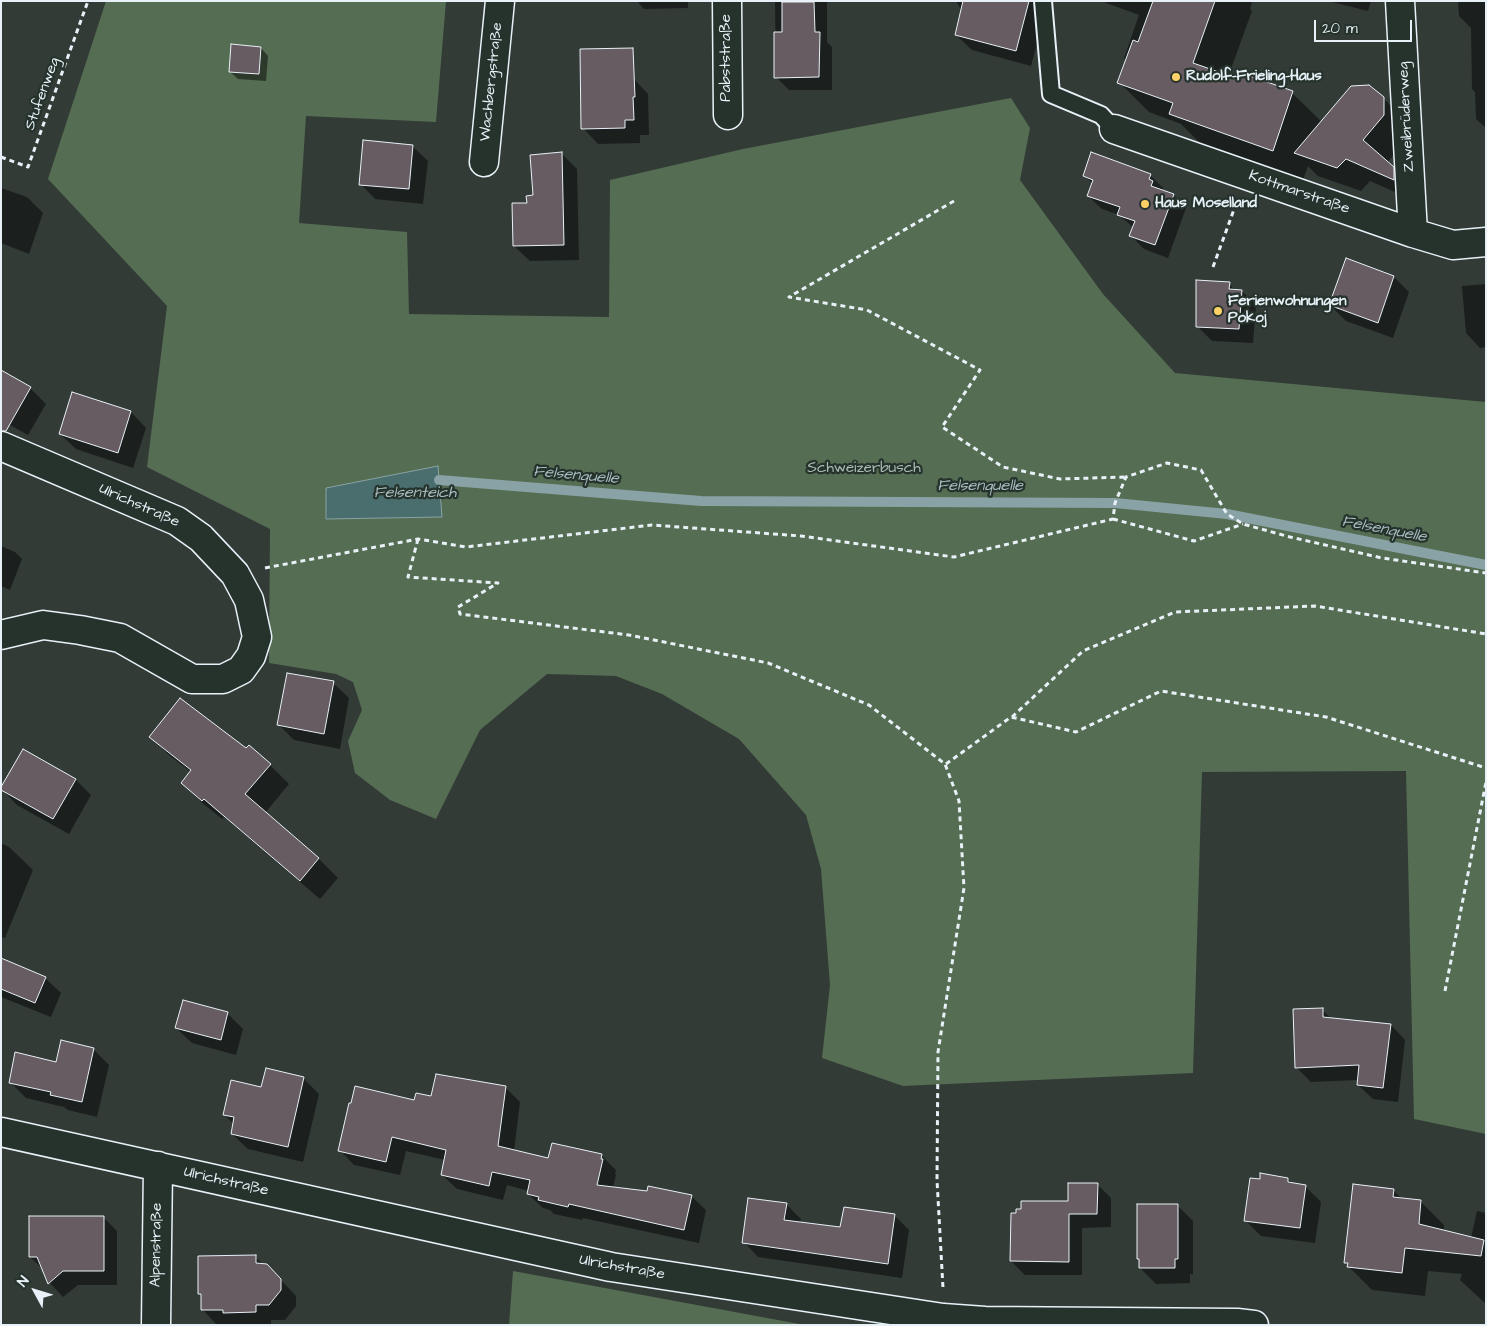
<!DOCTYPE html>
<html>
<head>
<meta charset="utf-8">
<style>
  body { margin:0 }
  #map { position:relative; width:1487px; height:1326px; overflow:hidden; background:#333b37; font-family:"Architects Daughter",sans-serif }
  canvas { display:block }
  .frame { position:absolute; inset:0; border:2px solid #e8f1f8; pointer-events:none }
  .north { position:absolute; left:10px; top:1266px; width:50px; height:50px; -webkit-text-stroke:4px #26332d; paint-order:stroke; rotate:309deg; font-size:14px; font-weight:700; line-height:20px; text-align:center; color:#e8f1f8 }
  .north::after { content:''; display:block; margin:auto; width:18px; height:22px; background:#e8f1f8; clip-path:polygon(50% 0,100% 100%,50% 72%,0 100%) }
  .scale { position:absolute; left:1314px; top:20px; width:98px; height:22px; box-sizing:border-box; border:2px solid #e8f1f8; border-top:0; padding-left:6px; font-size:15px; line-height:18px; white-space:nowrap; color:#e8f1f8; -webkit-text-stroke:4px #26332d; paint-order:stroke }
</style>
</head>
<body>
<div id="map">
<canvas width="1487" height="1326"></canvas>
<div class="frame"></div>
<div class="north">N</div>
<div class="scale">20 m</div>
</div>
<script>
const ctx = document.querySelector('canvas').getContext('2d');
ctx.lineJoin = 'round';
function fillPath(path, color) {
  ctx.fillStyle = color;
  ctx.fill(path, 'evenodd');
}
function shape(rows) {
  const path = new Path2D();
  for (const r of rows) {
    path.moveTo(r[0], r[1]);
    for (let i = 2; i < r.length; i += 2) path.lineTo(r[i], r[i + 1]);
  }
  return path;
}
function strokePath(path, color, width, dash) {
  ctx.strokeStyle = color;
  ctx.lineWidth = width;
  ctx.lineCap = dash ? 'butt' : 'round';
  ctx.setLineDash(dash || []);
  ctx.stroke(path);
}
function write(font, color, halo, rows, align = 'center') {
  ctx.font = font + ' "Architects Daughter",sans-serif';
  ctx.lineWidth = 4.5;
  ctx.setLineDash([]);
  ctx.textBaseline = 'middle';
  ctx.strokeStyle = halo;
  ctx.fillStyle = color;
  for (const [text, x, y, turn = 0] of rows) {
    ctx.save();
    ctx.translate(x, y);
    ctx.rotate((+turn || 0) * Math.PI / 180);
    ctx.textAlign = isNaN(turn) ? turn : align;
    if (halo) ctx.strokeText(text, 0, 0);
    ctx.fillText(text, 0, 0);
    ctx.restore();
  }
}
const green = shape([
  [106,1,446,1,436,122,306,116,299,223,407,232,409,314,609,317,610,180,743,149,1011,98,1030,128,1020,180,1103,294,1175,373,1486,402,1486,1134,1414,1119,1406,771,1202,772,1193,1073,903,1086,822,1058,830,985,821,869,806,815,739,739,662,694,616,676,547,674,480,730,436,819,390,800,355,773,348,741,362,710,353,682,336,674,269,663,270,529,147,467,167,306,48,179],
  [513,1271,805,1325,509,1325]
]);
const water = shape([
  [438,466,442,517,326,519,326,488,438,466]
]);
const shadow = shape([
  [637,1,688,1,688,8,644,9],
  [775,1,827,1,827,42,832,47,832,90,789,90,776,77],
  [956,1,1034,1,1045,13,1031,66,972,50,956,35,962,11],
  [1101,1,1252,1,1250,9,1252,11,1228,77,1292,93,1322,122,1383,98,1407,122,1407,138,1387,163,1417,191,1417,202,1370,181,1361,191,1318,176,1308,166,1303,180,1200,143,1181,124,1149,112,1119,82,1127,61,1124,58,1139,15],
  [1328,1,1371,1,1368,11],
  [1458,1,1486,1,1486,128,1476,119,1475,92,1472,89,1471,28,1459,16],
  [261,48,268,56,266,81,238,79,230,72],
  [633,78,648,94,649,135,640,135,640,143,598,144,583,128],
  [413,147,428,161,423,204,375,199,361,184],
  [561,153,577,169,579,260,530,261,514,246,528,204],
  [1084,175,1150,175,1163,188,1162,191,1173,195,1186,208,1168,258,1144,249,1131,236,1134,228,1119,215,1102,209,1088,196,1093,184],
  [1,188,27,197,43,213,29,254,1,243],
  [1394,277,1409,292,1393,338,1346,321,1330,305],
  [1229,284,1236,291,1242,291,1256,305,1253,343,1212,341,1197,326],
  [1486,284,1486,347,1480,348,1466,333,1462,286],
  [30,388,46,404,28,435,1,420],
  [73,394,131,412,146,428,133,468,76,449,60,434],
  [1,546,15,552,22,559,10,590,1,586],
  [333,683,349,698,340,749,294,740,279,725],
  [151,737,247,749,270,765,289,784,265,813,318,858,338,878,320,899,224,817,222,819,201,802,182,782,191,772,170,756],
  [76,780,91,795,69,834,17,805,2,789],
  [1,843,9,847,33,870,5,938,1,937],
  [1,960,45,978,61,993,51,1017,1,997],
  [1322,1010,1332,1019,1391,1025,1405,1040,1398,1102,1373,1099,1358,1085,1358,1080,1311,1082,1296,1067],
  [227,1013,243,1029,236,1055,192,1043,176,1028],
  [93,1049,109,1065,97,1117,68,1110,64,1107,26,1098,10,1082],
  [303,1078,319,1094,303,1162,248,1149,232,1134,234,1124,224,1115,262,1088],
  [506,1088,520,1102,514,1151,549,1159,601,1155,616,1170,615,1174,616,1175,613,1188,691,1196,706,1210,699,1243,583,1218,582,1220,554,1214,550,1210,543,1208,528,1194,529,1191,507,1185,503,1200,457,1189,442,1175,445,1160,406,1151,400,1175,354,1165,340,1150,415,1101],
  [1288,1179,1293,1184,1305,1186,1321,1202,1315,1243,1261,1236,1246,1221],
  [1097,1184,1111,1198,1111,1227,1082,1228,1082,1275,1025,1275,1011,1261,1069,1202],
  [1393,1190,1403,1200,1421,1202,1444,1225,1444,1232,1471,1238,1477,1211,1486,1213,1486,1304,1460,1280,1462,1274,1428,1271,1425,1296,1372,1290,1349,1267,1346,1262],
  [786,1204,801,1219,800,1223,841,1228,894,1215,909,1230,902,1278,758,1257,744,1242],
  [1177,1205,1193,1221,1193,1274,1190,1274,1190,1283,1156,1284,1140,1268,1141,1262,1138,1259],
  [103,1217,117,1231,117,1285,78,1285,63,1297,50,1283,44,1270,30,1257],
  [255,1257,264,1265,267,1265,296,1296,296,1306,285,1320,271,1320,271,1325,217,1325,203,1310,202,1296,200,1293]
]);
const stream = shape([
  [439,480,701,501,1115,503,1227,514,1486,565]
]);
const building = shape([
  [963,1,1029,1,1016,51,955,35,963,1],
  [1153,1,1215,1,1193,63,1239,79,1241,73,1293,91,1273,151,1169,114,1173,103,1117,83,1133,40,1138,42,1153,1],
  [782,2,814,2,815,32,820,32,819,77,774,78,774,32,782,32,782,2],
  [231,44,261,47,259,74,229,72,231,44],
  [633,48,635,97,633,97,634,120,625,120,625,128,581,129,580,49,633,48],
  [1369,85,1384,97,1384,115,1363,140,1394,167,1394,180,1346,159,1337,168,1294,153,1351,86,1369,85],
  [363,140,413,145,409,189,359,185,363,140],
  [562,152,564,245,513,246,512,203,527,203,526,196,533,195,530,155,562,152],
  [1091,152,1151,174,1149,179,1153,181,1151,186,1174,194,1155,245,1129,236,1135,221,1117,215,1120,207,1087,196,1093,180,1083,176,1091,152],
  [1346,258,1394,276,1378,323,1329,305,1346,258],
  [1196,280,1230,282,1229,289,1242,290,1239,329,1196,327,1196,280],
  [1,370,31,387,6,431,1,431,1,370],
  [72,392,131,411,118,453,59,434,72,392],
  [287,673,334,681,324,734,277,725,287,673],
  [180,698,246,748,249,745,271,764,245,794,319,858,300,881,204,799,202,801,181,783,191,770,149,737,180,698],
  [23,749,76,779,53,819,1,790,1,787,23,749],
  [1,958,46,977,35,1003,1,989,1,958],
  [183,1000,228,1012,221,1040,175,1028,183,1000],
  [1323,1008,1323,1017,1391,1024,1383,1088,1357,1085,1359,1065,1295,1068,1293,1009,1323,1008],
  [61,1040,94,1048,82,1102,50,1095,51,1092,9,1083,15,1052,56,1062,61,1040],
  [266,1068,304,1077,288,1147,231,1134,234,1117,223,1115,231,1080,261,1087,266,1068],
  [436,1074,506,1086,498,1146,548,1158,552,1143,602,1154,601,1159,603,1159,597,1185,647,1191,648,1186,692,1195,684,1230,569,1204,568,1207,538,1200,539,1197,527,1194,530,1180,492,1172,489,1186,441,1175,446,1150,392,1137,386,1162,338,1151,349,1103,351,1103,355,1086,414,1100,416,1093,431,1096,436,1074],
  [1260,1173,1288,1178,1288,1182,1306,1185,1300,1228,1244,1221,1250,1178,1260,1179,1260,1173],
  [1068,1183,1098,1183,1097,1214,1069,1214,1069,1262,1010,1261,1011,1213,1016,1213,1016,1209,1021,1209,1021,1201,1068,1201,1068,1183],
  [1353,1184,1394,1189,1393,1197,1421,1200,1419,1224,1484,1240,1481,1256,1405,1248,1402,1273,1347,1267,1348,1263,1344,1263,1353,1184],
  [748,1198,787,1203,784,1220,840,1227,844,1207,895,1214,888,1264,742,1243,748,1198],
  [1137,1204,1178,1204,1178,1259,1175,1259,1175,1268,1139,1268,1139,1259,1137,1259,1137,1204],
  [29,1216,104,1216,104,1271,63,1271,48,1284,37,1257,29,1257,29,1216],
  [256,1255,256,1263,267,1264,281,1279,281,1290,269,1305,256,1305,256,1312,223,1313,223,1310,201,1310,201,1294,198,1294,198,1256,256,1255]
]);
const path = shape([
  [1,157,28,167,88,1],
  [954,201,789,297,867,310,980,370,942,427,1003,467,1060,479,1126,477],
  [1213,267,1236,204],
  [1113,519,1194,541,1243,524],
  [418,539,408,577,498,583,458,607,460,614,629,635,768,663,869,705,945,764,959,801,964,888,938,1052,937,1180,943,1288],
  [265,568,418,539,466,547,652,525,801,536,954,557,1113,519,1115,503,1126,477,1167,463,1201,470,1227,514,1243,524,1290,537,1382,558,1486,573],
  [1012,717,1083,651,1175,612,1315,606,1486,634],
  [946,764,1011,717,1076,732,1161,691,1326,717,1486,768],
  [1445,991,1486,782]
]);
const lane = shape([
  [1043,1,1051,94,1101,115,1114,129]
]);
const street = shape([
  [727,1,728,115],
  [1400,1,1413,233],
  [1114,129,1413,233,1453,245,1486,242],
  [484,162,500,1],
  [1,446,177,521,201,538,235,574,249,600,257,637,251,656,241,670,223,679,192,679,120,638,80,630,43,625,1,635],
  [1,1132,611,1267,943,1318,985,1321,1237,1323,1254,1325],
  [156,1325,158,1166]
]);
const markers = [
  [1176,77,5,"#ffd166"],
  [1145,204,5,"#ffd166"],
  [1218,311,5,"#ffd166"]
];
const streetNames = [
  ["Pabststraße",727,58,-90],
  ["Wachbergstraße",492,82,-84],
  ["Stufenweg",43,94,-70],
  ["Zweibrüderweg",1407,117,-93],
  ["Kottmarstraße",1299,193,19],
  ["Ulrichstraße",139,506,24],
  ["Ulrichstraße",226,1182,13],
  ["Alpenstraße",157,1245,-89],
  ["Ulrichstraße",622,1268,10]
];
const poiNames = [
  ["Rudolf-Frieling-Haus",1186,77],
  ["Haus Moselland",1155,204],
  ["Ferienwohnungen",1228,302],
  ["Pokoj",1228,319]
];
const parkNames = [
  ["Schweizerbusch",864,469]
];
const waterNames = [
  ["Felsenquelle",576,476,5],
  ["Felsenquelle",980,487],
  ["Felsenteich",415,494],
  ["Felsenquelle",1384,530,11]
];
fillPath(green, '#556d52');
fillPath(water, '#496e6d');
strokePath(water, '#89a2a5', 1);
fillPath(shadow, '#0007');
strokePath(stream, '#89a2a5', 10);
fillPath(building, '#665c61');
strokePath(building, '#e8f1f8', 1);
strokePath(lane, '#e8f1f8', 20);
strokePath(street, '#e8f1f8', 31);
strokePath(path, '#e8f1f8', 3, [5, 4]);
strokePath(lane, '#26332d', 16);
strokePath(street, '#26332d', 28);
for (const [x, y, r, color] of markers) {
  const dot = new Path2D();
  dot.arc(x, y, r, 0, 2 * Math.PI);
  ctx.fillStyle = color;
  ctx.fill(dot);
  strokePath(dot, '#26332d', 2);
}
write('15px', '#e8f1f8', '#26332d', streetNames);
write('bold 15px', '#e8f1f8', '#26332d', poiNames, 'left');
write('15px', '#adbcb6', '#26332d', parkNames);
write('italic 16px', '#a8bdc0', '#26332d', waterNames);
</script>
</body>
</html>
